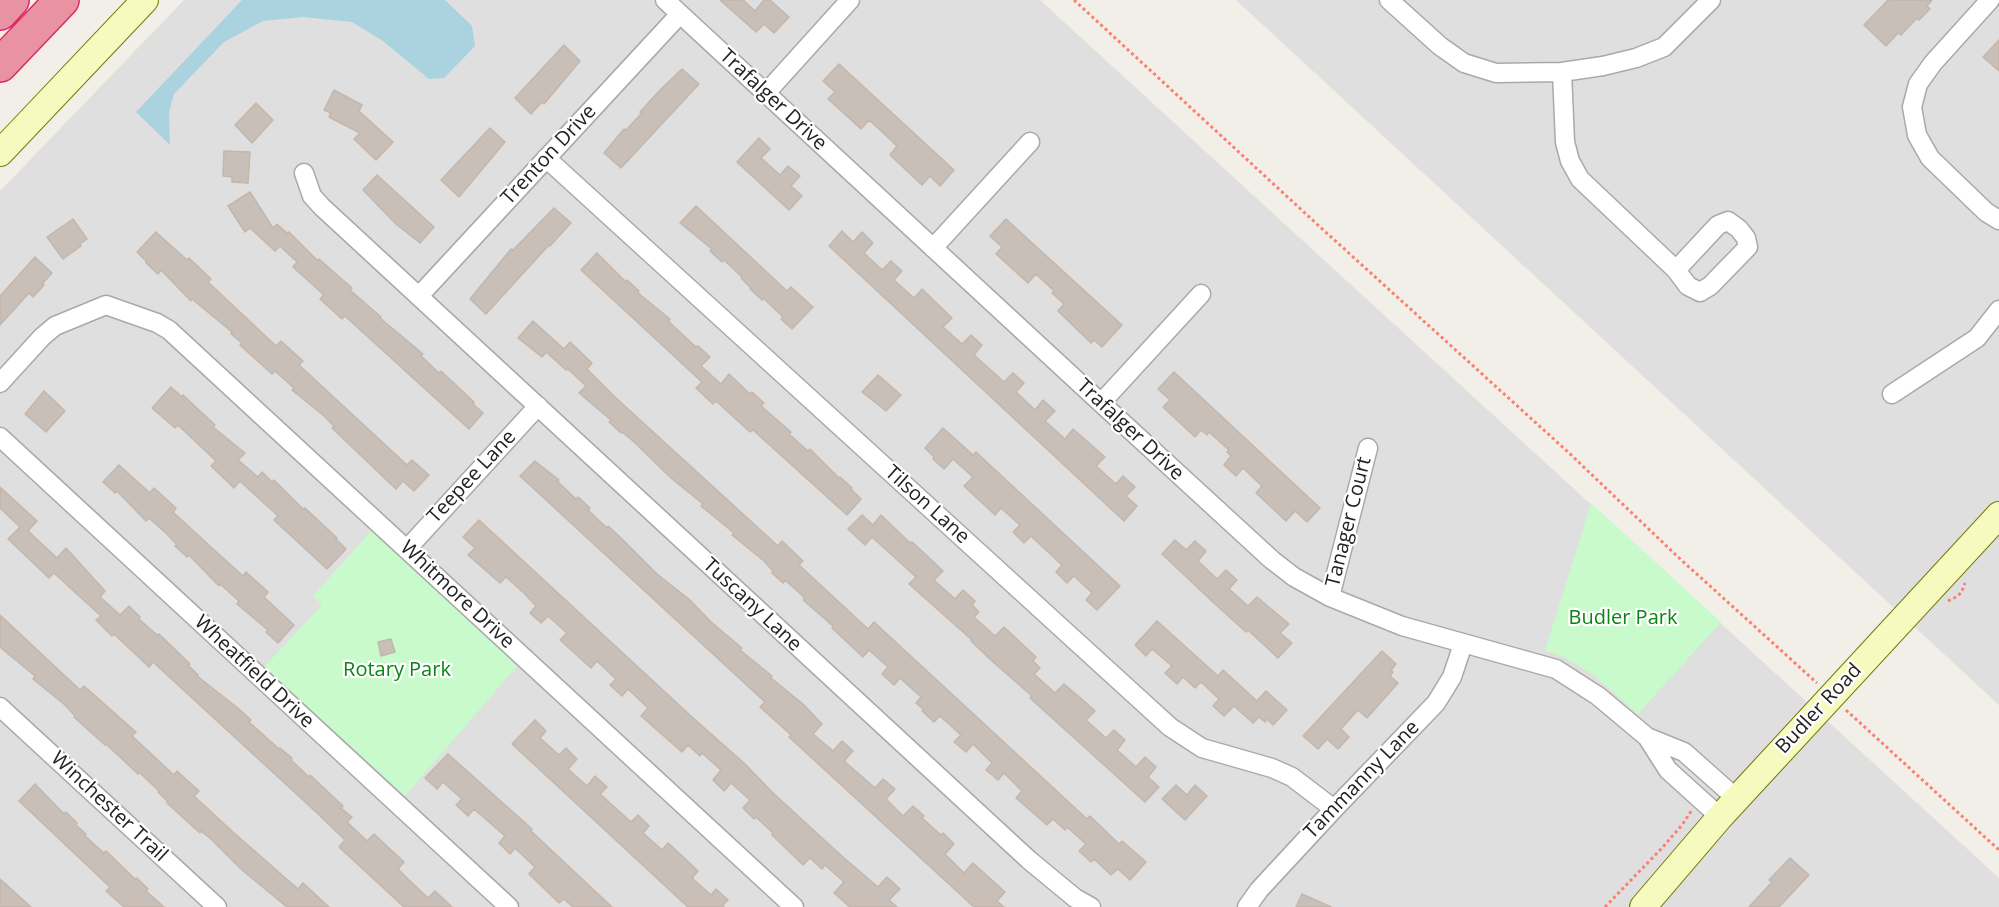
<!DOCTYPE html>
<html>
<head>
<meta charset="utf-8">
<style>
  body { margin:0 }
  canvas { display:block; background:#f2efe9 }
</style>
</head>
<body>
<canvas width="1999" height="907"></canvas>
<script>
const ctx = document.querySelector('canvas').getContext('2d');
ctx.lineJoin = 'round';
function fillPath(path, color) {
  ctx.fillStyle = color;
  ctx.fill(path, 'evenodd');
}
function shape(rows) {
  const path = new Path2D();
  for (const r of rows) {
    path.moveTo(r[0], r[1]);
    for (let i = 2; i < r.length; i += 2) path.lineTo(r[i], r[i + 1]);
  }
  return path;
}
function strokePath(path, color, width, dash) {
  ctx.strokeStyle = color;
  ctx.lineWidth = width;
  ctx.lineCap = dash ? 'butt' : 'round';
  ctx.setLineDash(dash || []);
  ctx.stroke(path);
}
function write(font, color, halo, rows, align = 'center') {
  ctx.font = font + ' "Open Sans",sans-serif';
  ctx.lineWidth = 4.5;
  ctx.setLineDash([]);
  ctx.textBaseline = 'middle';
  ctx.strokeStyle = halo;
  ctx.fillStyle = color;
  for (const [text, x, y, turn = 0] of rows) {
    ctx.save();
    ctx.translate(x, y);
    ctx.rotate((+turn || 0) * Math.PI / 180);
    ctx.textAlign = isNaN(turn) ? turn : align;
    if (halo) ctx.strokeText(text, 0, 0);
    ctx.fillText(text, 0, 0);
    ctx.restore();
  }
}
const residential = shape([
  [184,0,1040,0,1999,878,1999,907,0,907,0,191],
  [1236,0,1999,0,1999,705]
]);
const park = shape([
  [1591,503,1721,622,1638,714,1591,673,1564,657,1545,651],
  [372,530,518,665,405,796,264,667,322,605,313,596]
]);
const water = shape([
  [242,0,445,0,472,26,475,46,444,78,429,79,383,41,352,22,303,17,263,21,224,42,174,94,169,113,170,145,136,112]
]);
const building = shape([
  [720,0,743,0,755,11,764,0,770,0,789,17,774,33,764,24,756,32,720,0],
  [1888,0,1932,0,1927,6,1930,9,1919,20,1917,18,1901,35,1898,33,1886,46,1864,25,1888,0],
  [1999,40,1999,71,1983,57,1999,40],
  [564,45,580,61,544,104,542,102,531,114,515,98,564,45],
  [839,64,954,170,940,186,930,176,922,185,890,155,897,146,879,129,869,120,861,129,828,99,835,92,823,81,839,64],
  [682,69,699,84,621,168,604,153,624,129,626,130,642,113,640,112,660,90,682,69],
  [334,90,362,105,359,111,393,142,376,160,354,139,360,133,329,117,331,113,324,110,334,90],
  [256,103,273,120,252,143,235,125,256,103],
  [490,128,505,142,459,197,441,180,490,128],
  [759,138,770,149,761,158,780,175,788,166,800,176,791,186,802,196,789,210,737,162,759,138],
  [224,151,250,152,248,183,232,182,232,177,223,176,224,151],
  [377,175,434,227,420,243,396,224,363,190,377,175],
  [250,192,273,228,277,224,287,233,289,232,318,261,319,259,352,288,350,290,381,317,380,318,423,354,421,356,439,373,441,371,474,402,473,404,483,413,469,429,345,316,342,319,320,299,324,295,293,267,297,262,280,246,275,251,250,228,245,232,228,206,250,192],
  [696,206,787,291,791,287,813,307,792,329,781,319,783,317,763,298,762,300,750,289,751,288,741,278,742,277,724,260,722,262,710,251,712,249,680,223,696,206],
  [554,208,571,223,550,246,549,245,486,314,470,299,511,249,513,250,554,208],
  [73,219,87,239,80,244,81,246,63,259,47,237,73,219],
  [1006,219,1122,325,1102,347,1094,340,1091,343,1058,311,1064,304,1052,293,1054,291,1036,274,1028,283,996,254,1002,247,990,236,1006,219],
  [842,231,853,242,862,232,873,243,864,253,882,270,891,261,902,271,894,280,914,298,922,289,952,318,943,327,962,344,971,335,982,345,974,355,993,372,1004,382,1013,373,1024,383,1016,392,1035,410,1043,400,1055,411,1045,421,1065,439,1073,429,1105,457,1096,466,1116,484,1123,476,1135,487,1126,496,1137,506,1124,521,829,246,842,231],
  [156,232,187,260,189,258,211,279,208,282,276,346,281,341,303,361,299,365,407,465,412,460,429,475,414,491,403,481,396,489,332,428,334,426,324,416,292,390,294,388,275,371,272,374,252,356,240,345,242,343,231,334,232,332,192,299,191,301,161,270,158,274,146,263,147,262,137,252,156,232],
  [597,253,626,282,627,280,639,291,638,293,670,319,668,321,696,347,698,346,710,357,701,366,721,384,729,374,750,394,752,392,764,403,761,406,791,432,789,434,808,451,810,449,839,478,840,477,852,488,851,489,861,499,847,515,753,430,750,432,716,401,713,404,696,388,702,382,581,270,597,253],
  [35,257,52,273,42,284,44,285,33,297,29,293,0,325,0,296,35,257],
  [533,321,564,349,570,342,592,363,587,369,616,398,778,546,782,541,803,561,799,565,868,629,874,622,1087,819,1090,816,1119,844,1122,841,1146,862,1130,880,1118,869,1111,875,1094,859,1091,862,1079,851,1086,844,1067,827,1065,830,1053,819,1047,825,1016,798,1022,791,1004,773,998,780,986,770,992,763,973,744,966,752,954,742,961,735,940,716,934,722,922,711,924,710,916,703,921,697,900,678,894,685,882,674,888,667,869,650,863,657,832,628,833,626,803,600,805,598,785,580,783,583,772,573,773,571,764,561,732,535,734,533,701,506,703,504,671,478,633,441,622,432,621,433,609,422,611,420,579,393,586,386,568,369,566,370,546,352,542,357,518,338,533,321],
  [1174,372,1320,508,1307,522,1295,511,1286,521,1256,493,1262,486,1243,468,1236,476,1224,465,1231,456,1227,452,1229,450,1209,432,1207,435,1201,430,1195,437,1163,407,1170,400,1158,389,1174,372],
  [878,375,901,395,886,411,862,392,878,375],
  [171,387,182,397,183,395,215,425,213,427,245,453,238,460,258,477,262,472,272,482,274,480,303,509,305,508,337,538,336,539,346,549,327,569,274,520,278,516,240,481,234,488,211,466,216,461,178,425,175,428,152,408,171,387],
  [44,391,65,411,46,432,25,414,44,391],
  [943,428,973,455,976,452,1120,586,1097,610,1086,600,1092,593,1074,576,1067,583,1056,572,1062,565,1047,551,1031,536,1024,543,1013,532,1020,525,1001,508,995,515,964,486,973,477,953,459,944,469,933,459,934,457,925,448,943,428],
  [535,461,559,480,557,481,576,499,578,497,590,508,588,510,607,528,608,526,620,537,657,574,690,600,711,622,742,648,740,650,772,676,771,678,803,704,822,724,813,734,833,751,842,741,853,751,844,761,875,788,883,779,895,789,886,799,903,816,913,806,924,816,922,818,941,835,943,833,954,844,945,854,964,873,973,863,1005,892,997,901,1004,907,974,907,789,737,791,735,760,707,765,702,520,476,535,461],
  [119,465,150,493,154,488,176,508,173,512,212,548,243,576,246,572,268,592,264,597,294,625,278,643,266,632,268,630,237,604,239,601,220,584,219,586,189,555,187,557,175,546,177,545,167,534,149,518,146,521,117,491,115,493,103,482,119,465],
  [0,487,37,521,28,531,57,558,66,548,105,591,100,597,120,615,129,606,140,617,139,619,157,635,159,634,190,664,188,665,198,675,197,676,239,709,251,720,249,722,279,749,280,748,292,758,291,760,309,777,310,775,343,806,341,808,352,817,347,822,367,841,374,834,404,862,398,869,409,880,428,898,435,891,452,907,404,907,339,847,345,840,316,812,153,662,149,667,114,634,112,636,96,620,101,616,54,573,49,578,8,539,20,527,0,508,0,487],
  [862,515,873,525,881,515,910,543,912,542,924,553,943,571,934,580,955,599,963,590,975,601,972,605,979,612,974,617,995,636,1004,627,1036,657,1033,661,1040,668,1034,674,1055,693,1064,684,1084,701,1095,711,1086,720,1106,738,1114,730,1125,740,1117,750,1136,767,1145,757,1156,767,1148,777,1159,787,1145,802,1030,698,1032,696,993,662,971,641,972,640,909,584,916,577,872,537,865,545,848,529,862,515],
  [479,520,692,717,744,763,773,793,844,858,878,887,887,877,900,889,889,900,897,907,850,907,834,893,844,882,825,865,822,869,810,858,803,865,772,835,773,833,756,817,754,819,743,808,750,800,731,783,724,791,713,780,721,770,702,753,700,756,688,745,682,752,641,716,648,708,628,689,622,696,610,685,616,679,597,661,591,668,560,640,567,633,548,616,541,623,530,613,536,606,525,594,506,577,500,583,468,555,475,548,463,537,479,520],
  [1175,540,1186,550,1195,541,1206,551,1198,561,1217,579,1226,570,1237,580,1229,589,1248,606,1257,597,1289,624,1280,633,1292,643,1278,658,1248,630,1246,632,1215,604,1162,554,1175,540],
  [0,615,80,690,84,686,136,732,132,736,174,775,177,771,199,791,194,796,234,833,298,889,303,883,329,907,287,907,242,870,212,840,201,831,200,833,167,803,168,802,158,792,159,791,140,773,138,774,106,744,105,745,85,727,74,717,75,716,65,705,33,679,35,676,0,647,0,615],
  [1157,621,1218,676,1223,670,1257,701,1266,691,1287,710,1273,725,1267,719,1265,722,1259,717,1253,723,1234,706,1224,716,1213,706,1219,699,1201,682,1195,688,1183,677,1177,684,1165,673,1172,666,1152,649,1146,656,1135,645,1157,621],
  [391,639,395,652,381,656,378,642,391,639],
  [1382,651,1396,664,1391,670,1393,672,1390,676,1398,683,1367,718,1358,710,1341,729,1349,737,1338,749,1327,739,1318,749,1303,736,1382,651],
  [535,720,546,731,540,738,559,755,566,748,577,759,568,769,587,786,595,776,607,787,600,794,631,822,638,815,649,826,643,833,662,850,668,843,680,854,698,871,692,878,711,895,716,889,728,900,722,906,724,907,688,907,512,744,535,720],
  [448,754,532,829,531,831,612,907,573,907,564,899,559,903,529,874,535,867,515,848,510,854,499,843,505,836,474,809,468,816,456,805,462,799,443,782,437,789,425,778,448,754],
  [35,784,64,814,66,812,77,823,76,825,86,834,85,836,104,853,106,851,135,879,137,878,148,889,146,891,164,907,124,907,106,891,110,887,19,801,35,784],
  [1176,785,1187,795,1195,785,1207,796,1185,820,1162,799,1176,785],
  [1790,858,1809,875,1779,907,1749,907,1772,882,1769,880,1790,858],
  [0,879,31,907,0,907,0,879],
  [1302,894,1331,907,1296,907,1302,894]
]);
const path = shape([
  [1074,0,1319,226,1568,452,1678,557,1817,683],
  [1948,601,1958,596,1962,591,1965,583],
  [1846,710,1999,850],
  [1605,907,1661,849,1682,825,1692,810]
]);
const street = shape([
  [665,0,1101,403,1272,560,1294,577,1330,597,1402,626,1556,669,1598,696,1647,737,1684,752,1737,799],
  [1389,0,1440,46,1464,63,1496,73,1562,72,1603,66,1636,58,1664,47,1711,0],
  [1990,0,1933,63,1918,84,1912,107,1917,135,1930,158,1986,212,1999,220],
  [1562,72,1565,142,1570,161,1580,179,1676,270,1688,286,1700,292,1710,286,1748,247,1746,238,1739,229,1728,221,1718,225,1676,270],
  [766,93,850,0],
  [546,158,1170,727,1202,748,1272,768,1292,777,1334,809],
  [304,173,312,196,322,207,1029,860,1075,898,1091,907],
  [933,248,1030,142],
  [419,296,680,14],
  [0,383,42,337,55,326,106,305,157,323,169,330,794,907],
  [1892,394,1977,338,1999,310],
  [1101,403,1201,294],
  [0,437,509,907],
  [407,549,538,406],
  [1330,597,1368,448],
  [0,707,217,907],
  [1647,737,1668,770,1720,817],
  [1247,907,1259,890,1334,809,1436,703,1452,677,1463,644]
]);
const secondary = shape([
  [0,153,145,0],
  [1643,907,1720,817,1999,515]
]);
const highway = shape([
  [0,13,12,0],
  [0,65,62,0]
]);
const streetNames = [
  ["Trafalger Drive",773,100,43],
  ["Trenton Drive",549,155,-47],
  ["Trafalger Drive",1130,430,43],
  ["Teepee Lane",472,477,-47],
  ["Tilson Lane",927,505,42],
  ["Tanager Court",1349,522,-76],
  ["Whitmore Drive",457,595,43],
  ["Tuscany Lane",752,605,43],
  ["Wheatfield Drive",254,672,43],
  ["Budler Road",1819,709,-47],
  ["Tammanny Lane",1362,780,-46],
  ["Winchester Trail",109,807,43]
];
const parkNames = [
  ["Budler Park",1623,618],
  ["Rotary Park",397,670]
];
fillPath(residential, '#e0dfdf');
fillPath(park, '#c8facc');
fillPath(water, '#aad3df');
fillPath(building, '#c7bfb8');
strokePath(building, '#c4b6ab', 1.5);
strokePath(street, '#a9a9a9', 21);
strokePath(secondary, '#707d05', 28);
strokePath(highway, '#dc2a67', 36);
strokePath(path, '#fa8072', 3, [3, 3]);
strokePath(street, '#fff', 18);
strokePath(secondary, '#f7fabf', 26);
strokePath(highway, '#e892a2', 33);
write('20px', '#222', '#fff', streetNames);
write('20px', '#0c8416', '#fff', parkNames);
</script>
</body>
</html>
